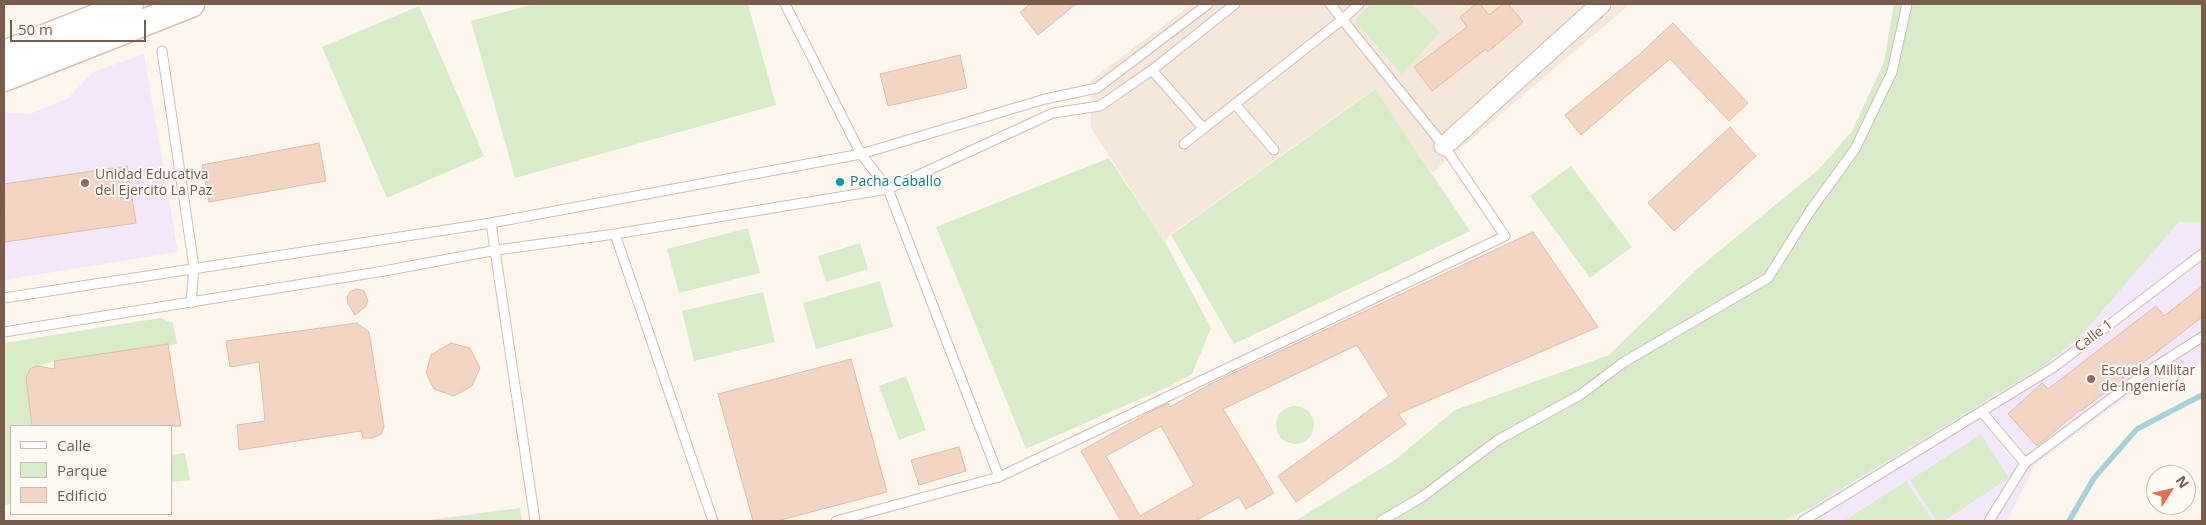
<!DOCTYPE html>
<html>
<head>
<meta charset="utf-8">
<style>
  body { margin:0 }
  #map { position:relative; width:2206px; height:525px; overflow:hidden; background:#fdf6ec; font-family:"Open Sans",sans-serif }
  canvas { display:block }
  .frame { position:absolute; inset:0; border:5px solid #7a5c4d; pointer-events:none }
  .legend { position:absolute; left:10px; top:425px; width:162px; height:90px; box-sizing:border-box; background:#fffaf3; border:1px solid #cabbb1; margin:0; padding:6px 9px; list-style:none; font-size:15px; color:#7a5c4d }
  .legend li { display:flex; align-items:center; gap:10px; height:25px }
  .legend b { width:25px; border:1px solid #cabbb1 }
  .north { position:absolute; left:2146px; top:465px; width:50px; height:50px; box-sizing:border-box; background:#fffaf3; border:1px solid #cabbb1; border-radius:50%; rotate:55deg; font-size:14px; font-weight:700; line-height:20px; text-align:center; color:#7a5c4d }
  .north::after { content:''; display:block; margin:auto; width:18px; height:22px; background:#e76f51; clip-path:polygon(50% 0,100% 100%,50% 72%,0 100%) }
  .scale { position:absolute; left:10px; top:20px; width:136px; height:22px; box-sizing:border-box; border:2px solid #7a5c4d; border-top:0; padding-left:6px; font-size:15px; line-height:18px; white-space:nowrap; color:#7a5c4d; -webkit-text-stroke:4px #fffaf3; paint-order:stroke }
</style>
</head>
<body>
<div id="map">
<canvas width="2206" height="525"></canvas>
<div class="frame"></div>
<ul class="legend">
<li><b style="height:6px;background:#fff"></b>Calle</li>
<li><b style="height:14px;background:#d8ecc9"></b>Parque</li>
<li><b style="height:14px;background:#f3d5c3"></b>Edificio</li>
</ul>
<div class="north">N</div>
<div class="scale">50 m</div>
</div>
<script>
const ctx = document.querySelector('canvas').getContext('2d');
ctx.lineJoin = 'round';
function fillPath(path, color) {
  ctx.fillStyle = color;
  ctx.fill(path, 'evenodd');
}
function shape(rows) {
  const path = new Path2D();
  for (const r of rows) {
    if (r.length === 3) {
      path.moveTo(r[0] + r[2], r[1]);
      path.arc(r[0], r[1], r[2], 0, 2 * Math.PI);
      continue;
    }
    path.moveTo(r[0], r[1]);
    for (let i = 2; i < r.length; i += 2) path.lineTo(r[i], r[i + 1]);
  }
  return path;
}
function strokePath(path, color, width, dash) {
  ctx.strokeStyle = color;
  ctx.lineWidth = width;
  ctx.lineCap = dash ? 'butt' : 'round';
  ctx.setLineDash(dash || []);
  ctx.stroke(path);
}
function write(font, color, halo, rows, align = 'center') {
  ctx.font = font + ' "Open Sans",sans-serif';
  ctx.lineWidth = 4;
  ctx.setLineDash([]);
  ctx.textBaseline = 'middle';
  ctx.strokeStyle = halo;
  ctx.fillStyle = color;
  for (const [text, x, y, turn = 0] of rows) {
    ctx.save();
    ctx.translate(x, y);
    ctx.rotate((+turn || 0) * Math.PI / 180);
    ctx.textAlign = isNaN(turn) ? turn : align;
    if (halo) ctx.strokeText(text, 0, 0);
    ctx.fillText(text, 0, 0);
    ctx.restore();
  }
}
const residential = shape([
  [1192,4,1630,4,1432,173,1374,89,1171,234,1165,242,1091,128,1091,80]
]);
const education = shape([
  [144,54,178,252,4,280,4,112,30,114,67,99,93,72],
  [2179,222,2202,223,2202,364,2197,363,2129,395,2035,465,2007,521,1783,521,1812,507,1957,418,2136,269]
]);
const green = shape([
  [534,4,748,4,776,105,515,178,471,21],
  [1371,4,1412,4,1440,32,1402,74,1355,21],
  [1894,4,2202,4,2202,223,2179,222,2084,332,2048,363,1812,507,1783,521,1295,521,1395,460,1455,410,1609,355,1695,271,1819,169,1852,131,1884,62],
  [419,6,484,156,387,198,322,47],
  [1375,89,1470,231,1234,344,1171,235],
  [1109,158,1165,242,1211,328,1192,374,1170,386,1026,449,936,227],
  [1571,166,1632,247,1590,278,1530,196],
  [748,228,760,273,679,293,667,249],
  [860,243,868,269,826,282,818,256],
  [880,281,893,327,816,349,803,303],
  [763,292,775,342,694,361,682,311],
  [160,318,173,323,177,344,54,361,30,369,26,378,32,426,11,426,11,504,4,505,4,343],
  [906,376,926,430,899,440,879,386],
  [1295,425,19],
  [1981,434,2009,478,1944,521,1937,521,1910,480],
  [185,453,190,480,171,482,171,455],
  [1906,481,1933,521,1844,521],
  [520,508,522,521,421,521]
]);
const stream = shape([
  [2069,521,2094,478,2137,429,2202,395]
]);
const building = shape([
  [1030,4,1076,4,1038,35,1020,12,1030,4],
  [1476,4,1480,4,1489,15,1503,4,1508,4,1523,22,1488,52,1486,49,1432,91,1414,67,1467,27,1460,17,1476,4],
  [1673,23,1748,103,1729,121,1670,59,1581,135,1565,115,1641,53,1673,23],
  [960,55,967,88,888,106,880,74,960,55],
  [1730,127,1756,156,1674,231,1648,203,1730,127],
  [319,143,326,181,209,202,202,165,319,143],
  [127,166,136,223,5,242,4,184,127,166],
  [1533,232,1598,327,1398,414,1406,424,1296,502,1278,476,1389,396,1357,345,1223,409,1274,493,1246,509,1239,497,1195,521,1121,521,1081,451,1148,413,1168,403,1170,407,1210,384,1533,232],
  [1161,426,1194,485,1140,516,1106,456,1161,426],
  [2202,286,2202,317,2081,411,2080,410,2037,446,2008,414,2042,383,2048,389,2156,306,2164,316,2202,286],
  [357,289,364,291,368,301,365,307,355,315,348,304,347,297,351,291,357,289],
  [357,323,369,332,384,427,381,434,373,438,363,438,361,431,239,450,237,425,265,421,259,362,230,367,226,341,357,323],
  [451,343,470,348,480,368,472,386,454,396,434,389,426,373,431,355,451,343],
  [168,344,181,426,32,426,26,378,30,369,37,366,55,369,54,361,168,344],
  [851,359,887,492,777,521,753,521,718,394,851,359],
  [959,447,966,471,919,485,911,460,959,447]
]);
const service = shape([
  [785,4,861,154,888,189,999,477],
  [162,51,194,267,191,303],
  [1152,70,1203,128],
  [1235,104,1274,150],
  [1184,144,1343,19,1359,4],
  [491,223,535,521],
  [615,234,713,521],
  [4,298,491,223,861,154,1045,99,1097,88,1208,4],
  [4,332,384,271,497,250,615,234,888,189,1053,113,1100,106,1152,70,1235,4],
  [1982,412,2025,463],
  [836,521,999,477,1505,236,1444,146,1330,4],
  [1381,521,1422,497,1498,440,1580,395,1624,362,1768,278,1810,211,1855,149,1892,72,1907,4],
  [1803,521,2054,367,2202,254],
  [1989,521,2025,463,2144,374,2202,337]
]);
const minor = shape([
  [1444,146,1601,4]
]);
const secondary = shape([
  [4,54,130,4],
  [4,78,191,4]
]);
const markers = [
  [840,182,5,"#0f9aa8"],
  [85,183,5,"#8d6e63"],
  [2091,379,5,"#8d6e63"]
];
const educationNames = [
  ["Unidad Educativa",95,175],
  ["del Ejercito La Paz",95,191],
  ["Escuela Militar",2101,371],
  ["de Ingeniería",2101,387]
];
const cultureNames = [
  ["Pacha Caballo",850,182]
];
const streetNames = [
  ["Calle 1",2094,336,-37]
];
fillPath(residential, '#f5e8da');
fillPath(education, '#f3e8fa');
fillPath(green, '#d8ecc9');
strokePath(stream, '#a5d3da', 5.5);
fillPath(building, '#f3d5c3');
strokePath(building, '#e6bba3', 1);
strokePath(service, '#d1beb0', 11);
strokePath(minor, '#d1beb0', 21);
strokePath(secondary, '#d6c0b0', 29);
strokePath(service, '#fff', 9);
strokePath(minor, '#fff', 19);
strokePath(secondary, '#fff', 26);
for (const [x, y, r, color] of markers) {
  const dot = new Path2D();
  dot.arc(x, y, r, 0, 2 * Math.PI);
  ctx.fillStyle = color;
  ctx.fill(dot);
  strokePath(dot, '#fffaf3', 2);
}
write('14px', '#785e54', '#fffaf3', educationNames, 'left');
write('14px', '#0d838f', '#fffaf3', cultureNames, 'left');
write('14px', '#7a5c4d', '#fffaf3', streetNames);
</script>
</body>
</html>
